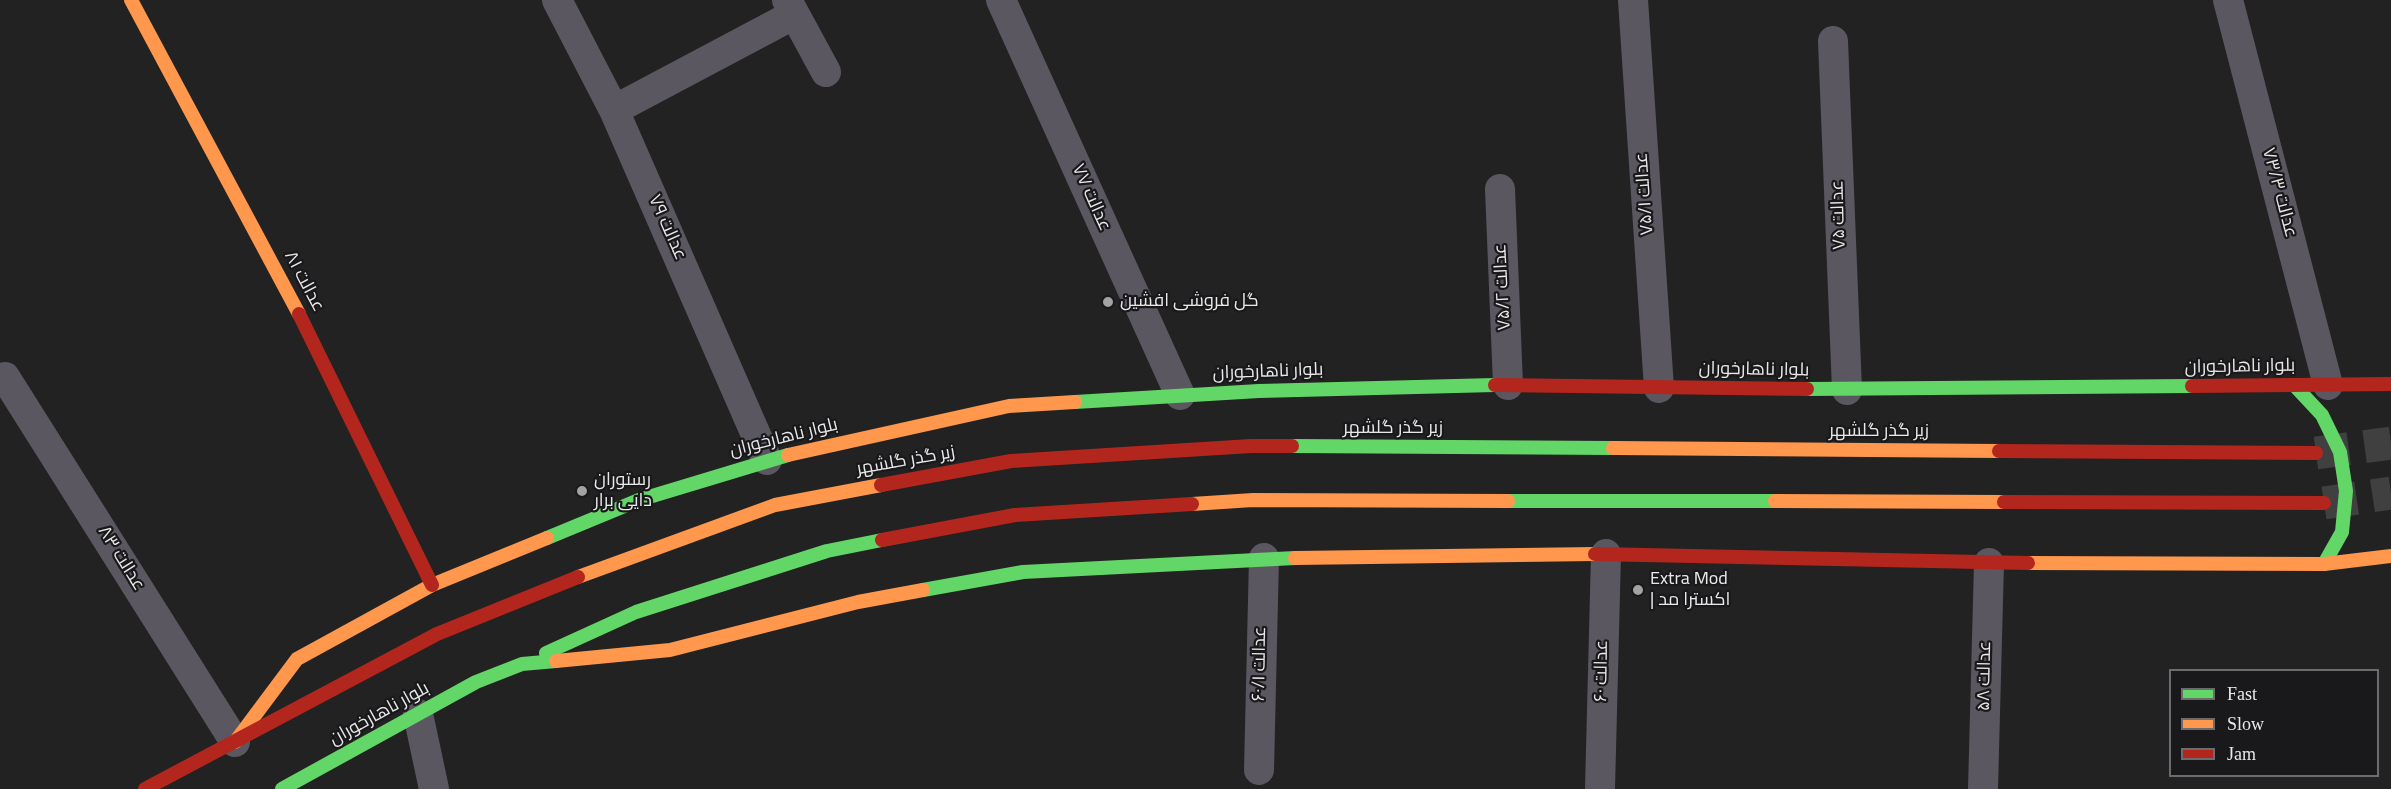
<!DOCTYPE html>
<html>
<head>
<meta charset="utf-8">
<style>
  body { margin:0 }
  #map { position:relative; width:2391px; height:789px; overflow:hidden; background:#222; font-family:Georgia,serif }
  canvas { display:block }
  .legend { position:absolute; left:2169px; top:669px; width:210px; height:108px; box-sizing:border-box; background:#19181a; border:2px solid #6c6b6d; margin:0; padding:8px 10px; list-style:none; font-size:18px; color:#e8e8e9 }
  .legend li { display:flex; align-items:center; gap:12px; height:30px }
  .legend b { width:30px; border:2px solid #6c6b6d }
</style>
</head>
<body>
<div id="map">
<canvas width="2391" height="789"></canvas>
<ul class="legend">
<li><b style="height:8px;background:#63d668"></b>Fast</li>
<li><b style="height:8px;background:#ff974d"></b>Slow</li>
<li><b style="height:8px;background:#b3261e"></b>Jam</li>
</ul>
</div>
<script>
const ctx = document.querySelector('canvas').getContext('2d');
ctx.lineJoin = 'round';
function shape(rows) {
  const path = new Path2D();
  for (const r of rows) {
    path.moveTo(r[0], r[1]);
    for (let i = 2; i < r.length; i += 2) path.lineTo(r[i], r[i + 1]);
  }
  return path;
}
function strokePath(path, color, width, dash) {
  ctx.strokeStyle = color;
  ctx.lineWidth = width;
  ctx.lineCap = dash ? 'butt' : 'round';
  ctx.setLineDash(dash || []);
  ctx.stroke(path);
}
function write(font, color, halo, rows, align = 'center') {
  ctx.font = font + ' Georgia,Cairo,serif';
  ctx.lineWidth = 4.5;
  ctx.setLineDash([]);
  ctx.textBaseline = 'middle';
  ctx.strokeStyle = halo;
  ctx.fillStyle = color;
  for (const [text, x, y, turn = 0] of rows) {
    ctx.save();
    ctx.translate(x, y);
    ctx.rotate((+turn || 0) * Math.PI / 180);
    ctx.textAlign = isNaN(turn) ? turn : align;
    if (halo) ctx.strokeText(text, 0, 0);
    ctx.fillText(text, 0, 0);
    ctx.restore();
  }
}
const primaryTunnel = shape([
  [2316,453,2391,443],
  [2324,503,2391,493]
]);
const street = shape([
  [557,0,614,110,767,460],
  [787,0,826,72],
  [1001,0,1180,395],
  [1633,0,1659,388],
  [2228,0,2328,385],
  [1833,41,1847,390],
  [614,110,793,15],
  [1500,189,1508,385],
  [5,377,235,742],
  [418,714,434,789],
  [1259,770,1264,558],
  [1600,789,1606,554],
  [1983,789,1989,563]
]);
const fast = shape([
  [2294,385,2322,415,2340,452,2346,491,2342,532,2324,564],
  [1807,389,2192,386],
  [1075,402,1259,391,1495,385],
  [1292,446,1613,448],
  [1508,501,1775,501],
  [547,538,639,500,788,455],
  [923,590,1023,572,1295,558],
  [546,653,636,612,827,551,882,540],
  [282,789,476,682,522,664,556,661]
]);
const slow = shape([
  [131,0,299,314],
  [1613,448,1999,451],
  [788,455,1009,406,1075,402],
  [1775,501,2004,502],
  [1192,504,1253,500,1508,501],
  [1295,558,1595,554],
  [2028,563,2324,564,2391,556],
  [578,577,775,505,881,485],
  [556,661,670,650,858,602,923,590],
  [235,742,297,659,432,585,547,538]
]);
const jam = shape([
  [299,314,432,585],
  [1495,385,1807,389],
  [2192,386,2391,384],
  [1999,451,2316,453],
  [881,485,1011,461,1251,446,1292,446],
  [2004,502,2324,503],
  [882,540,1015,515,1192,504],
  [1595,554,2028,563],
  [145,789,437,634,578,577]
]);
const markers = [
  [1108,302,6,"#a3a3a3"],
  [582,491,6,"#a3a3a3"],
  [1638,590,6,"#a3a3a3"]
];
const streetNames = [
  ["۷۳/۳ عدالت",2278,193,75],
  ["۷۵/۱ عدالت",1646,194,-94],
  ["عدالت ۷۷",1090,198,66],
  ["۷۵ عدالت",1840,215,-92],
  ["عدالت ۷۹",666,228,66],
  ["عدالت ۸۱",303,282,62],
  ["۷۵/۲ عدالت",1504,287,-93],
  ["بلوار ناهارخوران",2240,368,-1],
  ["بلوار ناهارخوران",1754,371,1],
  ["بلوار ناهارخوران",1268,373,-2],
  ["زیر گذر گلشهر",1393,429],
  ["زیر گذر گلشهر",1879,432],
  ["بلوار ناهارخوران",784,439,-14],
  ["زیر گذر گلشهر",906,462,-10],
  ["۸۳ عدالت",120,559,58],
  ["۶۰/۱ عدالت",1261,664,-89],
  ["عدالت ۶۰",1603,671,-89],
  ["عدالت ۵۸",1986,676,-89],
  ["بلوار ناهارخوران",380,715,-29]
];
const poiNames = [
  ["گل فروشی افشین",1120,302],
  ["رستوران",594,481],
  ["دایی برار",594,502],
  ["Extra Mod",1650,580],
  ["| اکسترا مد",1650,601]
];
strokePath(primaryTunnel, '#404040', 33, [33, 16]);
strokePath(street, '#5b5761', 30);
strokePath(fast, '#63d668', 14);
strokePath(slow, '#ff974d', 14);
strokePath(jam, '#b3261e', 14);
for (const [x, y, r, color] of markers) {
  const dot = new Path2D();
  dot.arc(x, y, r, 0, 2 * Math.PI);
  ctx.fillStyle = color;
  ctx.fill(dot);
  strokePath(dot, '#19181a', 2);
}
write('18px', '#e8e8e9', '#19181a', streetNames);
write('18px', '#e8e8e9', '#19181a', poiNames, 'left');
</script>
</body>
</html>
